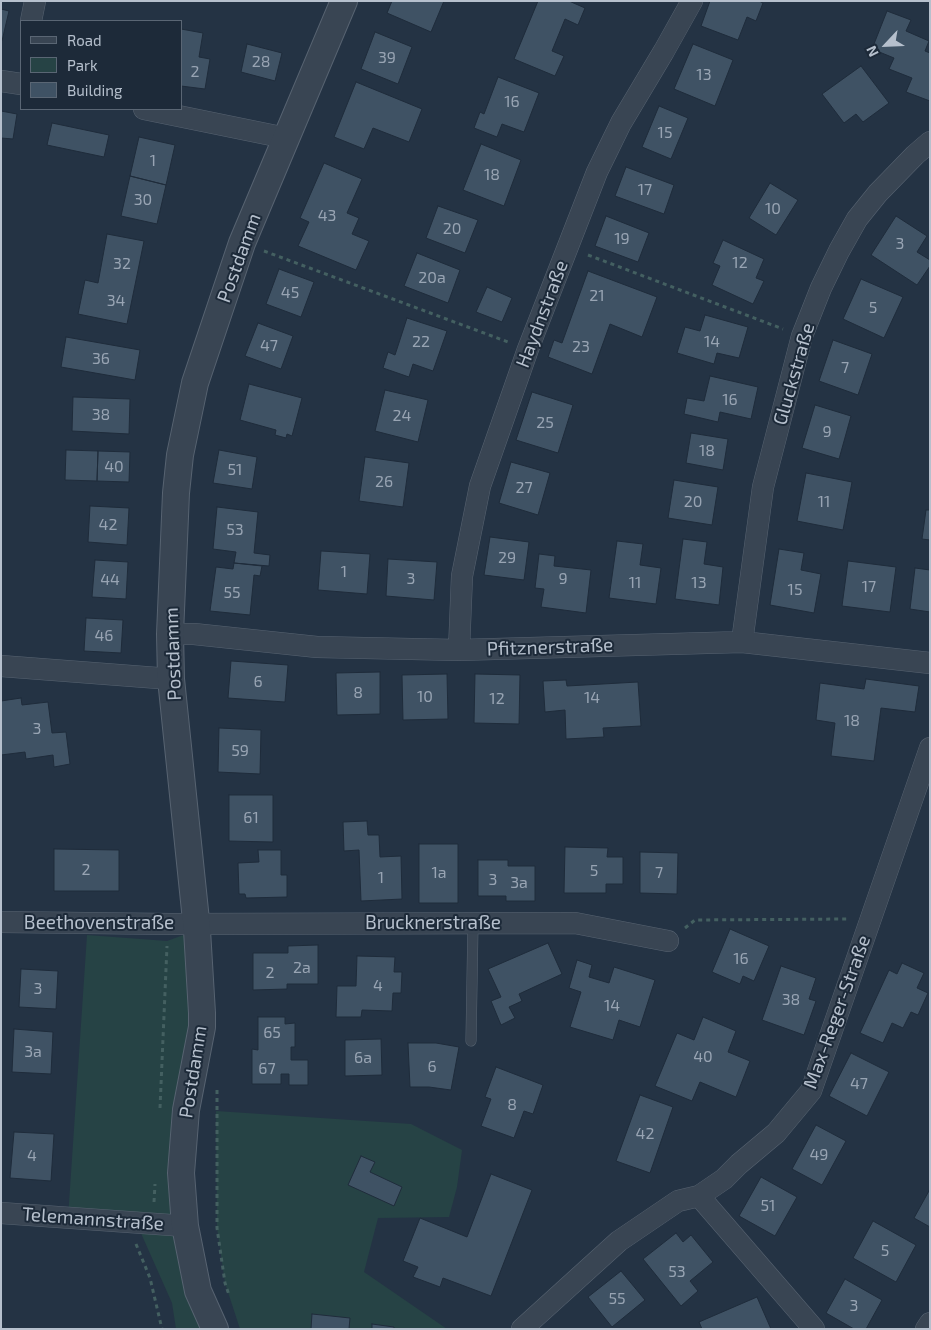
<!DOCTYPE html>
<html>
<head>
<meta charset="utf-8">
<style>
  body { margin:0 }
  #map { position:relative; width:931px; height:1330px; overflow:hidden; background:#243344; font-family:"Exo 2",sans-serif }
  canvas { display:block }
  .frame { position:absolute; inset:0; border:2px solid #b6c0cd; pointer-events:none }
  .legend { position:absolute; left:20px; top:20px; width:162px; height:90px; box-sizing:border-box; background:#1d2a39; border:1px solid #5a6674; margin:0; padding:6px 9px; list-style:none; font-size:15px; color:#b6c0cd }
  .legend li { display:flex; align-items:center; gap:10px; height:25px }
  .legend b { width:25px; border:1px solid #5a6674 }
  .north { position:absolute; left:861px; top:20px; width:50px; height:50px; -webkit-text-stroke:4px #1d2a39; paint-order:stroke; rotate:245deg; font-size:14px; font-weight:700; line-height:20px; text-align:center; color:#b6c0cd }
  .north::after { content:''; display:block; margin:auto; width:18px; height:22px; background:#b6c0cd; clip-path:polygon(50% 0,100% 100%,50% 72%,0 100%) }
</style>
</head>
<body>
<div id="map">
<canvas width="931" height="1330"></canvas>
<div class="frame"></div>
<ul class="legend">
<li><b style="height:6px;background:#394553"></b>Road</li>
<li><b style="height:14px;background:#264345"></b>Park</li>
<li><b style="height:14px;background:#3f5264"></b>Building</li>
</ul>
<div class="north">N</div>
</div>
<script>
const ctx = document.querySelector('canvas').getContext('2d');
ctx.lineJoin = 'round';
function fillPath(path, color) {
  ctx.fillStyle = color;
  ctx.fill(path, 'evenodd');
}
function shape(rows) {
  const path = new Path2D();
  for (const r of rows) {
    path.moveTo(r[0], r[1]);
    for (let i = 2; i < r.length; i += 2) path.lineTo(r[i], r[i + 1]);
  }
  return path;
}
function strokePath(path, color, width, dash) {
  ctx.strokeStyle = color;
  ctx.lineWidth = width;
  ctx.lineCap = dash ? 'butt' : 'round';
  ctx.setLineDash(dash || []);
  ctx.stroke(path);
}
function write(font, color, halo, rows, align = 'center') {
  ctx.font = font + ' "Exo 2",sans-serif';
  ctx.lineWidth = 4;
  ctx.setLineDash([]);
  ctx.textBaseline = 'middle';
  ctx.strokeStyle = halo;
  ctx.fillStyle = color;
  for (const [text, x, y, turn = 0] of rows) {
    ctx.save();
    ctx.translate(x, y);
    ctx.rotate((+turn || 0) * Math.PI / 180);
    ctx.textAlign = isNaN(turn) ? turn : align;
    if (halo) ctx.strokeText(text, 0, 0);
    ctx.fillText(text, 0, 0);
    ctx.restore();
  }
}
const green = shape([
  [197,930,185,1226,203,1329,176,1329,172,1303,136,1222,68,1218,87,935,167,941],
  [216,1111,411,1124,462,1150,457,1187,449,1217,378,1218,364,1272,447,1329,240,1329,225,1283,217,1228]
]);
const building = shape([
  [392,1,444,1,431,32,387,13,392,1],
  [538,1,569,1,585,8,578,25,565,19,552,51,564,56,555,76,514,59,538,1],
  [710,1,759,1,763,3,756,21,747,17,738,40,701,26,710,1],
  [1,9,9,11,2,41,1,41,1,9],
  [887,11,911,20,906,31,929,41,925,51,930,53,930,101,906,92,912,78,889,69,894,58,872,49,887,11],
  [181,29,203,33,199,57,210,59,205,89,181,86,181,29],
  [375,32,412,47,398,84,361,69,375,32],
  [247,44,282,53,275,81,241,72,247,44],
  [693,44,733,60,715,106,674,89,693,44],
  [861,66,889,103,863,122,856,114,844,123,822,94,861,66],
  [498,77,539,93,524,132,502,124,497,137,474,128,480,112,484,114,498,77],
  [356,82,422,109,409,142,373,128,364,149,334,137,356,82],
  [659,106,688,118,671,159,642,147,659,106],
  [1,111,17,114,13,139,1,138,1,111],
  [52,123,109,135,104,157,47,145,52,123],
  [139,137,175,145,166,185,130,176,139,137],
  [481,144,521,160,504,206,463,190,481,144],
  [324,163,362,179,347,213,359,218,352,234,369,241,356,270,298,246,309,222,300,218,324,163],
  [626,167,674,185,664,214,615,196,626,167],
  [130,176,166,185,157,224,121,216,130,176],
  [770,183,798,200,776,235,749,218,770,183],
  [438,206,478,220,465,253,426,238,438,206],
  [606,216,649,233,638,262,595,246,606,216],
  [896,216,927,236,917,252,930,260,930,266,917,285,871,255,896,216],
  [107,234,144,241,127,324,78,314,85,280,98,283,107,234],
  [723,240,764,259,756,278,764,281,753,304,712,285,720,266,713,263,723,240],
  [417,253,460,270,448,303,404,286,417,253],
  [279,269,314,282,301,317,266,304,279,269],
  [588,271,657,297,642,337,610,324,592,374,548,357,554,340,562,343,588,271],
  [861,279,903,297,884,338,843,319,861,279],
  [487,287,512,298,502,322,476,312,487,287],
  [705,315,748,327,739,358,717,353,714,364,677,353,685,327,700,331,705,315],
  [407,318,447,331,433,371,413,364,409,377,383,368,388,352,395,355,407,318],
  [258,323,293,336,281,369,245,356,258,323],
  [66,337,140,350,135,380,61,367,66,337],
  [833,340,872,354,858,395,819,381,833,340],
  [710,376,758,387,751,419,720,412,718,422,684,414,687,398,704,401,710,376],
  [249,384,302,398,292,436,287,434,286,438,275,435,276,430,240,420,249,384],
  [385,390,428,400,418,442,375,431,385,390],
  [532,392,573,405,558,453,516,440,532,392],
  [73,397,130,399,129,434,72,431,73,397],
  [815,405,851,416,839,459,802,448,815,405],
  [691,433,728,439,723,470,686,463,691,433],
  [66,450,98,451,97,481,65,480,66,450],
  [219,450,257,457,252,489,213,483,219,450],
  [98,451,130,452,129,482,97,481,98,451],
  [365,457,409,463,403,507,359,501,365,457],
  [511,462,550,473,538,515,499,503,511,462],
  [806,473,852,482,843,530,797,521,806,473],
  [674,480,718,487,712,525,668,518,674,480],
  [90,506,129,508,127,545,88,542,90,506],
  [217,507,258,512,254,553,270,555,269,566,234,563,236,552,213,549,217,507],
  [926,510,930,510,930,540,922,539,926,510],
  [490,537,529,542,524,580,484,575,490,537],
  [683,539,707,542,704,564,723,567,719,605,675,599,683,539],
  [617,541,643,544,640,565,661,568,656,604,609,598,617,541],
  [779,549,804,553,801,570,821,574,814,613,770,605,779,549],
  [321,551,370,554,367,594,318,590,321,551],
  [539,554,555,556,554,566,591,570,586,613,541,607,544,589,535,588,539,554],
  [388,559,437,562,434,600,386,596,388,559],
  [95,560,128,562,126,599,92,597,95,560],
  [848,561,896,567,890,612,842,606,848,561],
  [234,563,262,566,260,576,254,575,250,615,210,611,216,567,233,569,234,563],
  [915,568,930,570,930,612,910,609,915,568],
  [86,618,123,620,121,653,84,651,86,618],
  [231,661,288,665,285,702,228,698,231,661],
  [380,672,380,714,337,715,336,673,380,672],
  [447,674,448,719,403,720,402,675,447,674],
  [475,674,520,675,519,724,474,723,475,674],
  [866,679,919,686,915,712,881,708,874,761,831,756,835,723,816,720,820,683,864,689,866,679],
  [566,680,567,686,638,682,641,726,603,728,604,737,566,739,565,710,545,712,543,681,566,680],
  [21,698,22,705,48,702,52,733,66,732,70,764,54,767,53,755,26,759,25,752,1,755,1,701,21,698],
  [219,728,261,730,260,774,218,772,219,728],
  [229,795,273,795,273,842,229,841,229,795],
  [367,821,368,835,379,835,380,857,401,856,402,899,361,901,359,850,344,851,343,822,367,821],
  [419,844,458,844,458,903,419,903,419,844],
  [565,847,608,848,607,857,623,857,623,884,606,884,606,893,564,893,565,847],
  [54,849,119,850,119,891,54,891,54,849],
  [258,850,281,850,281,875,287,875,287,897,246,898,245,894,239,894,238,863,259,862,258,850],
  [640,852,678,853,677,894,640,893,640,852],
  [478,860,508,860,508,866,535,866,535,901,506,901,506,896,478,896,478,860],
  [730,929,769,946,754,981,743,976,740,984,712,972,730,929],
  [548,943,562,974,519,994,522,1001,509,1007,515,1018,501,1025,491,1001,501,997,488,969,548,943],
  [318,945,318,984,287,984,287,989,253,990,253,953,288,953,288,946,318,945],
  [357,956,395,957,394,972,402,972,401,993,393,993,392,1011,362,1010,361,1017,336,1017,337,986,356,986,357,956],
  [577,960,592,965,589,977,609,983,614,967,655,980,640,1027,619,1020,613,1040,570,1027,581,992,569,988,577,960],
  [902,963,924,973,917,988,928,993,918,1015,911,1012,903,1028,892,1023,883,1043,860,1033,889,970,897,974,902,963],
  [781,966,816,978,809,999,816,1001,804,1035,762,1020,781,966],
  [21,969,58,971,56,1009,19,1007,21,969],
  [258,1017,285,1017,285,1024,295,1023,295,1047,291,1047,291,1060,308,1060,308,1085,289,1085,289,1074,281,1074,281,1084,252,1084,252,1049,258,1050,258,1017],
  [703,1017,736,1031,728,1052,750,1061,736,1097,700,1082,692,1101,655,1086,677,1033,694,1040,703,1017],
  [14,1029,53,1032,51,1074,12,1072,14,1029],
  [381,1039,382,1075,345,1076,345,1040,381,1039],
  [408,1043,436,1043,459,1047,451,1090,429,1087,410,1087,408,1043],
  [851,1053,889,1072,867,1116,829,1096,851,1053],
  [496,1067,543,1085,533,1114,524,1111,514,1138,481,1126,491,1099,485,1097,496,1067],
  [640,1095,673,1107,650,1173,616,1161,640,1095],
  [816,1125,846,1141,822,1185,792,1169,816,1125],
  [14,1132,54,1134,51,1181,10,1178,14,1132],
  [361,1156,375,1162,370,1172,402,1187,394,1206,348,1185,361,1156],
  [491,1174,532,1190,491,1296,443,1278,440,1287,413,1277,418,1267,403,1261,420,1218,467,1237,491,1174],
  [761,1177,797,1197,775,1236,739,1216,761,1177],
  [930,1189,930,1227,914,1218,930,1189],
  [873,1221,916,1245,896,1282,853,1258,873,1221],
  [676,1233,683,1242,691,1235,713,1262,690,1281,698,1291,681,1306,643,1259,676,1233],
  [621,1271,645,1300,612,1327,588,1297,621,1271],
  [845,1279,882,1300,866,1329,854,1329,826,1313,845,1279],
  [757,1297,771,1329,702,1329,699,1322,757,1297],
  [312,1314,350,1318,349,1329,311,1329,312,1314],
  [372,1324,394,1327,394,1329,372,1329,372,1324]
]);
const path = shape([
  [264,251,508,342],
  [588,255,783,329],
  [685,928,695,920,848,919],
  [217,1090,217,1228,225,1283,229,1295],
  [160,1108,167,946],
  [154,1202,155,1184],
  [136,1244,150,1278,162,1329]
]);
const service = shape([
  [471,1041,473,923]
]);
const minor = shape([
  [31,21,35,1],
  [1,81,21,84],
  [144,109,286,138],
  [170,634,194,634,317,647,459,650,742,642,930,663],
  [742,642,763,487,802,336,821,288,839,251,857,219,878,193,915,155,930,142],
  [459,650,462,576,480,486,528,349,597,172,621,123,664,51,692,1],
  [1,666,171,679],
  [1,922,171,924,575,923,668,941],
  [699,1196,814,1329],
  [1,1213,185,1226],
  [522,1329,619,1241,678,1201,699,1196,724,1179,739,1164,776,1133,811,1091,930,748],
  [926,1329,930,1323]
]);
const tertiary = shape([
  [215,1329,198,1291,185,1226,181,1173,186,1110,202,1027,202,1013,197,930,171,679,170,634,176,493,180,455,195,383,242,243,344,1]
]);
const numberNames = [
  ["39",387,58],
  ["28",261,62],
  ["2",195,72],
  ["13",704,75],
  ["16",512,102],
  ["15",665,133],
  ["1",153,161],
  ["18",492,175],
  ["17",645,190],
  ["30",143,200],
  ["10",773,209],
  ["43",327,216],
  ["20",452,229],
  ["19",622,239],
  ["3",900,244],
  ["12",740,263],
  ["32",122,264],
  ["20a",432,278],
  ["45",290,293],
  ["21",597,296],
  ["34",116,301],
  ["5",873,308],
  ["22",421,342],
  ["14",712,342],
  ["47",269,346],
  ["23",581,347],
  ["36",101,359],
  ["7",845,368],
  ["16",730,400],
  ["38",101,415],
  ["24",402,416],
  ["25",545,423],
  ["9",827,432],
  ["18",707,451],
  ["40",114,467],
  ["51",235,470],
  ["26",384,482],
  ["27",524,488],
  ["20",693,502],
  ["11",824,502],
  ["42",108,525],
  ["53",235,530],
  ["29",507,558],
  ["1",344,572],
  ["3",411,579],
  ["9",563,579],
  ["44",110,580],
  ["11",635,583],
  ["13",699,583],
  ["17",869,587],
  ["15",795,590],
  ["55",232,593],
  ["46",104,636],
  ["6",258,682],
  ["8",358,693],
  ["10",425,697],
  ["14",592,698],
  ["12",497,699],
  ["18",852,721],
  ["3",37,729],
  ["59",240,751],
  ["61",251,818],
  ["2",86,870],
  ["5",594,871],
  ["1a",439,873],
  ["7",659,873],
  ["1",381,878],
  ["3",493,880],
  ["3a",519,883],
  ["16",741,959],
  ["2a",302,968],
  ["2",270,973],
  ["4",378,986],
  ["3",38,989],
  ["38",791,1000],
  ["14",612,1006],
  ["65",272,1033],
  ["3a",33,1052],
  ["40",703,1057],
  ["6a",363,1058],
  ["6",432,1067],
  ["67",267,1069],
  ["47",859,1084],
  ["8",512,1105],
  ["42",645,1134],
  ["49",819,1155],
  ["4",32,1156],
  ["51",768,1206],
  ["5",885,1251],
  ["53",677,1272],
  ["55",617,1299],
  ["3",854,1306]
];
const streetNames = [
  ["Postdamm",239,258,-70],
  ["Haydnstraße",542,314,-69],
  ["Gluckstraße",794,374,-74],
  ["Pfitznerstraße",550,647,-2],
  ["Postdamm",173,654,-92],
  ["Beethovenstraße",99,923],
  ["Brucknerstraße",433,923],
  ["Max-Reger-Straße",837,1012,-70],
  ["Postdamm",193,1072,-81],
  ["Telemannstraße",93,1219,4]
];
fillPath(green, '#264345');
fillPath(building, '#3f5264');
strokePath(building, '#1f2c3b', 1);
strokePath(service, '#576371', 11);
strokePath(minor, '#576371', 22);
strokePath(tertiary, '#576371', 28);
strokePath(path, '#446061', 3, [4, 4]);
strokePath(service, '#394553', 10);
strokePath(minor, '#394553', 21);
strokePath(tertiary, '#394553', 26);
write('16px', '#98a4b3', null, numberNames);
write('19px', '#b6c0cd', '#1d2a39', streetNames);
</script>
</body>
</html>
